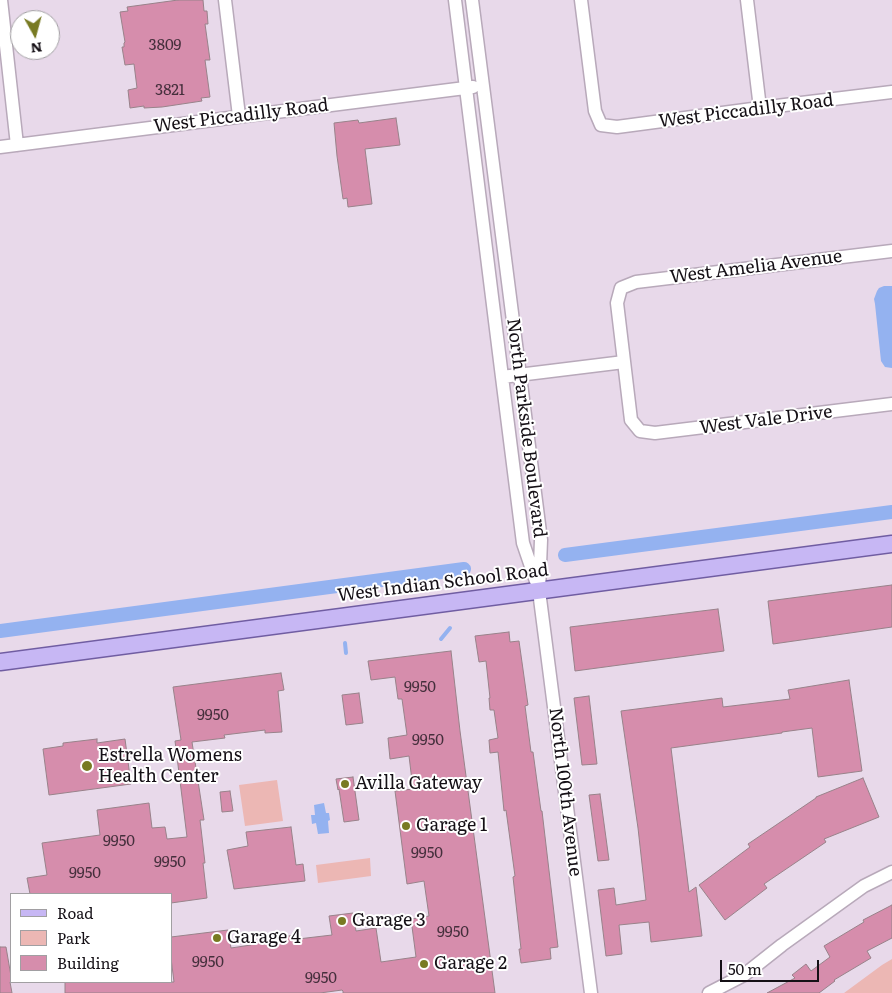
<!DOCTYPE html>
<html>
<head>
<meta charset="utf-8">
<style>
  body { margin:0 }
  #map { position:relative; width:892px; height:993px; overflow:hidden; background:#e8d9ea; font-family:Literata,serif }
  canvas { display:block }
  .legend { position:absolute; left:10px; top:893px; width:162px; height:90px; box-sizing:border-box; background:#fff; border:1px solid #a19fa2; margin:0; padding:6px 9px; list-style:none; font-size:15px; color:#151016 }
  .legend li { display:flex; align-items:center; gap:10px; height:25px }
  .legend b { width:25px; border:1px solid #a19fa2 }
  .north { position:absolute; left:10px; top:10px; width:50px; height:50px; box-sizing:border-box; background:#fff; border:1px solid #a19fa2; border-radius:50%; rotate:173deg; font-size:14px; font-weight:700; line-height:20px; text-align:center; color:#151016 }
  .north::after { content:''; display:block; margin:auto; width:18px; height:22px; background:#787a22; clip-path:polygon(50% 0,100% 100%,50% 72%,0 100%) }
  .scale { position:absolute; left:720px; top:960px; width:99px; height:22px; box-sizing:border-box; border:2px solid #151016; border-top:0; padding-left:6px; font-size:15px; line-height:18px; white-space:nowrap; color:#151016; -webkit-text-stroke:4px #fff; paint-order:stroke }
</style>
</head>
<body>
<div id="map">
<canvas width="892" height="993"></canvas>
<ul class="legend">
<li><b style="height:6px;background:#c7b7f4"></b>Road</li>
<li><b style="height:14px;background:#ecb7b4"></b>Park</li>
<li><b style="height:14px;background:#d68dac"></b>Building</li>
</ul>
<div class="north">N</div>
<div class="scale">50 m</div>
</div>
<script>
const ctx = document.querySelector('canvas').getContext('2d');
ctx.lineJoin = 'round';
function fillPath(path, color) {
  ctx.fillStyle = color;
  ctx.fill(path, 'evenodd');
}
function shape(rows) {
  const path = new Path2D();
  for (const r of rows) {
    path.moveTo(r[0], r[1]);
    for (let i = 2; i < r.length; i += 2) path.lineTo(r[i], r[i + 1]);
  }
  return path;
}
function strokePath(path, color, width, dash) {
  ctx.strokeStyle = color;
  ctx.lineWidth = width;
  ctx.lineCap = dash ? 'butt' : 'round';
  ctx.setLineDash(dash || []);
  ctx.stroke(path);
}
function write(font, color, halo, rows, align = 'center') {
  ctx.font = font + ' Literata,serif';
  ctx.lineWidth = 4;
  ctx.setLineDash([]);
  ctx.textBaseline = 'middle';
  ctx.strokeStyle = halo;
  ctx.fillStyle = color;
  for (const [text, x, y, turn = 0] of rows) {
    ctx.save();
    ctx.translate(x, y);
    ctx.rotate((+turn || 0) * Math.PI / 180);
    ctx.textAlign = isNaN(turn) ? turn : align;
    if (halo) ctx.strokeText(text, 0, 0);
    ctx.fillText(text, 0, 0);
    ctx.restore();
  }
}
const green = shape([
  [277,780,283,821,245,826,239,785],
  [370,858,371,876,318,883,316,865],
  [892,959,892,993,844,993,882,965]
]);
const water = shape([
  [884,286,892,286,892,368,885,367,881,361,875,304,874,299,877,291,879,288],
  [324,803,326,813,329,813,330,820,328,821,329,833,318,834,316,823,312,824,311,815,315,815,314,805]
]);
const stream = shape([
  [441,639,450,628],
  [345,643,346,653]
]);
const canal = shape([
  [565,555,892,512],
  [0,631,464,569]
]);
const building = shape([
  [178,0,203,0,204,11,207,11,208,24,205,24,210,60,205,60,210,97,201,98,202,101,162,107,144,108,144,106,130,108,128,90,137,88,134,64,125,65,122,47,124,47,124,43,125,42,120,12,128,11,127,7,178,0],
  [396,118,400,145,365,149,372,204,348,207,347,198,343,199,337,156,334,123,358,120,359,123,396,118],
  [892,585,892,627,773,644,768,601,892,585],
  [718,609,724,651,575,671,570,627,718,609],
  [509,632,510,642,519,641,528,705,525,706,531,752,533,752,541,811,542,811,558,947,550,948,551,959,521,963,519,949,521,949,513,877,515,876,506,810,504,811,498,752,490,753,489,740,498,738,494,710,490,710,489,698,490,698,486,661,479,662,475,636,509,632],
  [451,651,460,731,495,993,343,993,343,991,342,990,320,993,65,993,65,982,174,982,171,958,171,937,228,930,231,948,251,945,251,942,279,939,279,937,298,935,298,939,332,935,329,916,353,913,356,931,376,928,381,962,416,957,411,919,429,916,424,881,407,884,395,791,413,789,409,756,390,759,388,738,407,735,402,699,398,699,395,677,371,680,368,661,451,651],
  [281,673,284,690,278,691,282,732,265,733,265,730,224,735,225,738,192,742,204,820,200,820,205,863,203,863,207,898,171,903,171,894,30,894,27,878,47,875,42,843,100,835,97,810,149,803,152,828,165,827,167,839,187,837,175,741,181,740,173,687,281,673],
  [849,680,862,771,818,777,812,728,782,732,782,733,671,748,689,892,696,887,702,936,651,942,649,922,619,925,622,954,606,956,598,890,614,888,616,905,646,900,638,828,621,711,722,698,723,707,790,699,788,690,849,680],
  [359,693,363,723,346,725,342,695,359,693],
  [589,696,597,764,582,765,574,698,589,696],
  [97,739,97,743,125,739,131,784,49,795,43,749,63,746,63,743,97,739],
  [353,777,359,820,344,822,339,789,338,790,336,779,353,777],
  [863,778,879,817,824,839,826,842,764,884,767,888,725,920,699,885,750,847,748,844,816,798,816,797,863,778],
  [230,791,233,811,222,812,220,792,230,791],
  [600,794,609,860,598,861,589,795,600,794],
  [291,827,296,865,303,864,305,881,234,889,227,850,248,846,246,832,291,827],
  [892,905,892,938,867,951,871,958,834,980,835,981,819,993,767,993,795,978,792,975,806,964,811,971,830,957,824,946,864,922,863,920,892,905],
  [0,947,6,947,12,982,10,982,12,993,0,993,0,947]
]);
const minor = shape([
  [1,0,17,145],
  [225,0,239,116],
  [455,0,502,377,523,543,536,581],
  [472,0,541,540,539,591,591,993],
  [581,0,595,111,601,125,617,127,760,108,892,92],
  [747,0,760,108],
  [0,147,473,87],
  [892,251,636,282,621,288,617,303,631,420,640,431,655,433,892,404],
  [502,377,624,362],
  [709,993,744,975,782,945,864,886,892,872]
]);
const major = shape([
  [0,662,892,544]
]);
const markers = [
  [87,766,6,"#787a22"],
  [345,784,5,"#787a22"],
  [406,826,5,"#787a22"],
  [342,921,5,"#787a22"],
  [217,938,5,"#787a22"],
  [424,964,5,"#787a22"]
];
const numberNames = [
  ["3809",165,46],
  ["3821",170,91],
  ["9950",420,688],
  ["9950",213,716],
  ["9950",428,741],
  ["9950",119,842],
  ["9950",427,854],
  ["9950",170,863],
  ["9950",85,874],
  ["9950",453,933],
  ["9950",208,963],
  ["9950",321,979]
];
const streetNames = [
  ["West Piccadilly Road",746,111,-7],
  ["West Piccadilly Road",241,116,-7],
  ["West Amelia Avenue",756,267,-7],
  ["West Vale Drive",766,420,-7],
  ["North Parkside Boulevard",526,428,83],
  ["West Indian School Road",443,583,-7],
  ["North 100th Avenue",565,792,83]
];
const poiNames = [
  ["Estrella Womens",98,756],
  ["Health Center",98,777],
  ["Avilla Gateway",355,784],
  ["Garage 1",416,826],
  ["Garage 3",352,921],
  ["Garage 4",227,938],
  ["Garage 2",434,964]
];
fillPath(green, '#ecb7b4');
fillPath(water, '#94b2f0');
strokePath(stream, '#94b2f0', 4);
strokePath(canal, '#94b2f0', 14);
fillPath(building, '#d68dac');
strokePath(building, '#98828a', 1);
strokePath(minor, '#b8a9ba', 15);
strokePath(major, '#705da2', 19);
strokePath(minor, '#fff', 12);
strokePath(major, '#c7b7f4', 16);
for (const [x, y, r, color] of markers) {
  const dot = new Path2D();
  dot.arc(x, y, r, 0, 2 * Math.PI);
  ctx.fillStyle = color;
  ctx.fill(dot);
  strokePath(dot, '#fff', 2);
}
write('15px', '#452f3c', null, numberNames);
write('18px', '#151016', '#fff', streetNames);
write('18px', '#151016', '#fff', poiNames, 'left');
</script>
</body>
</html>
